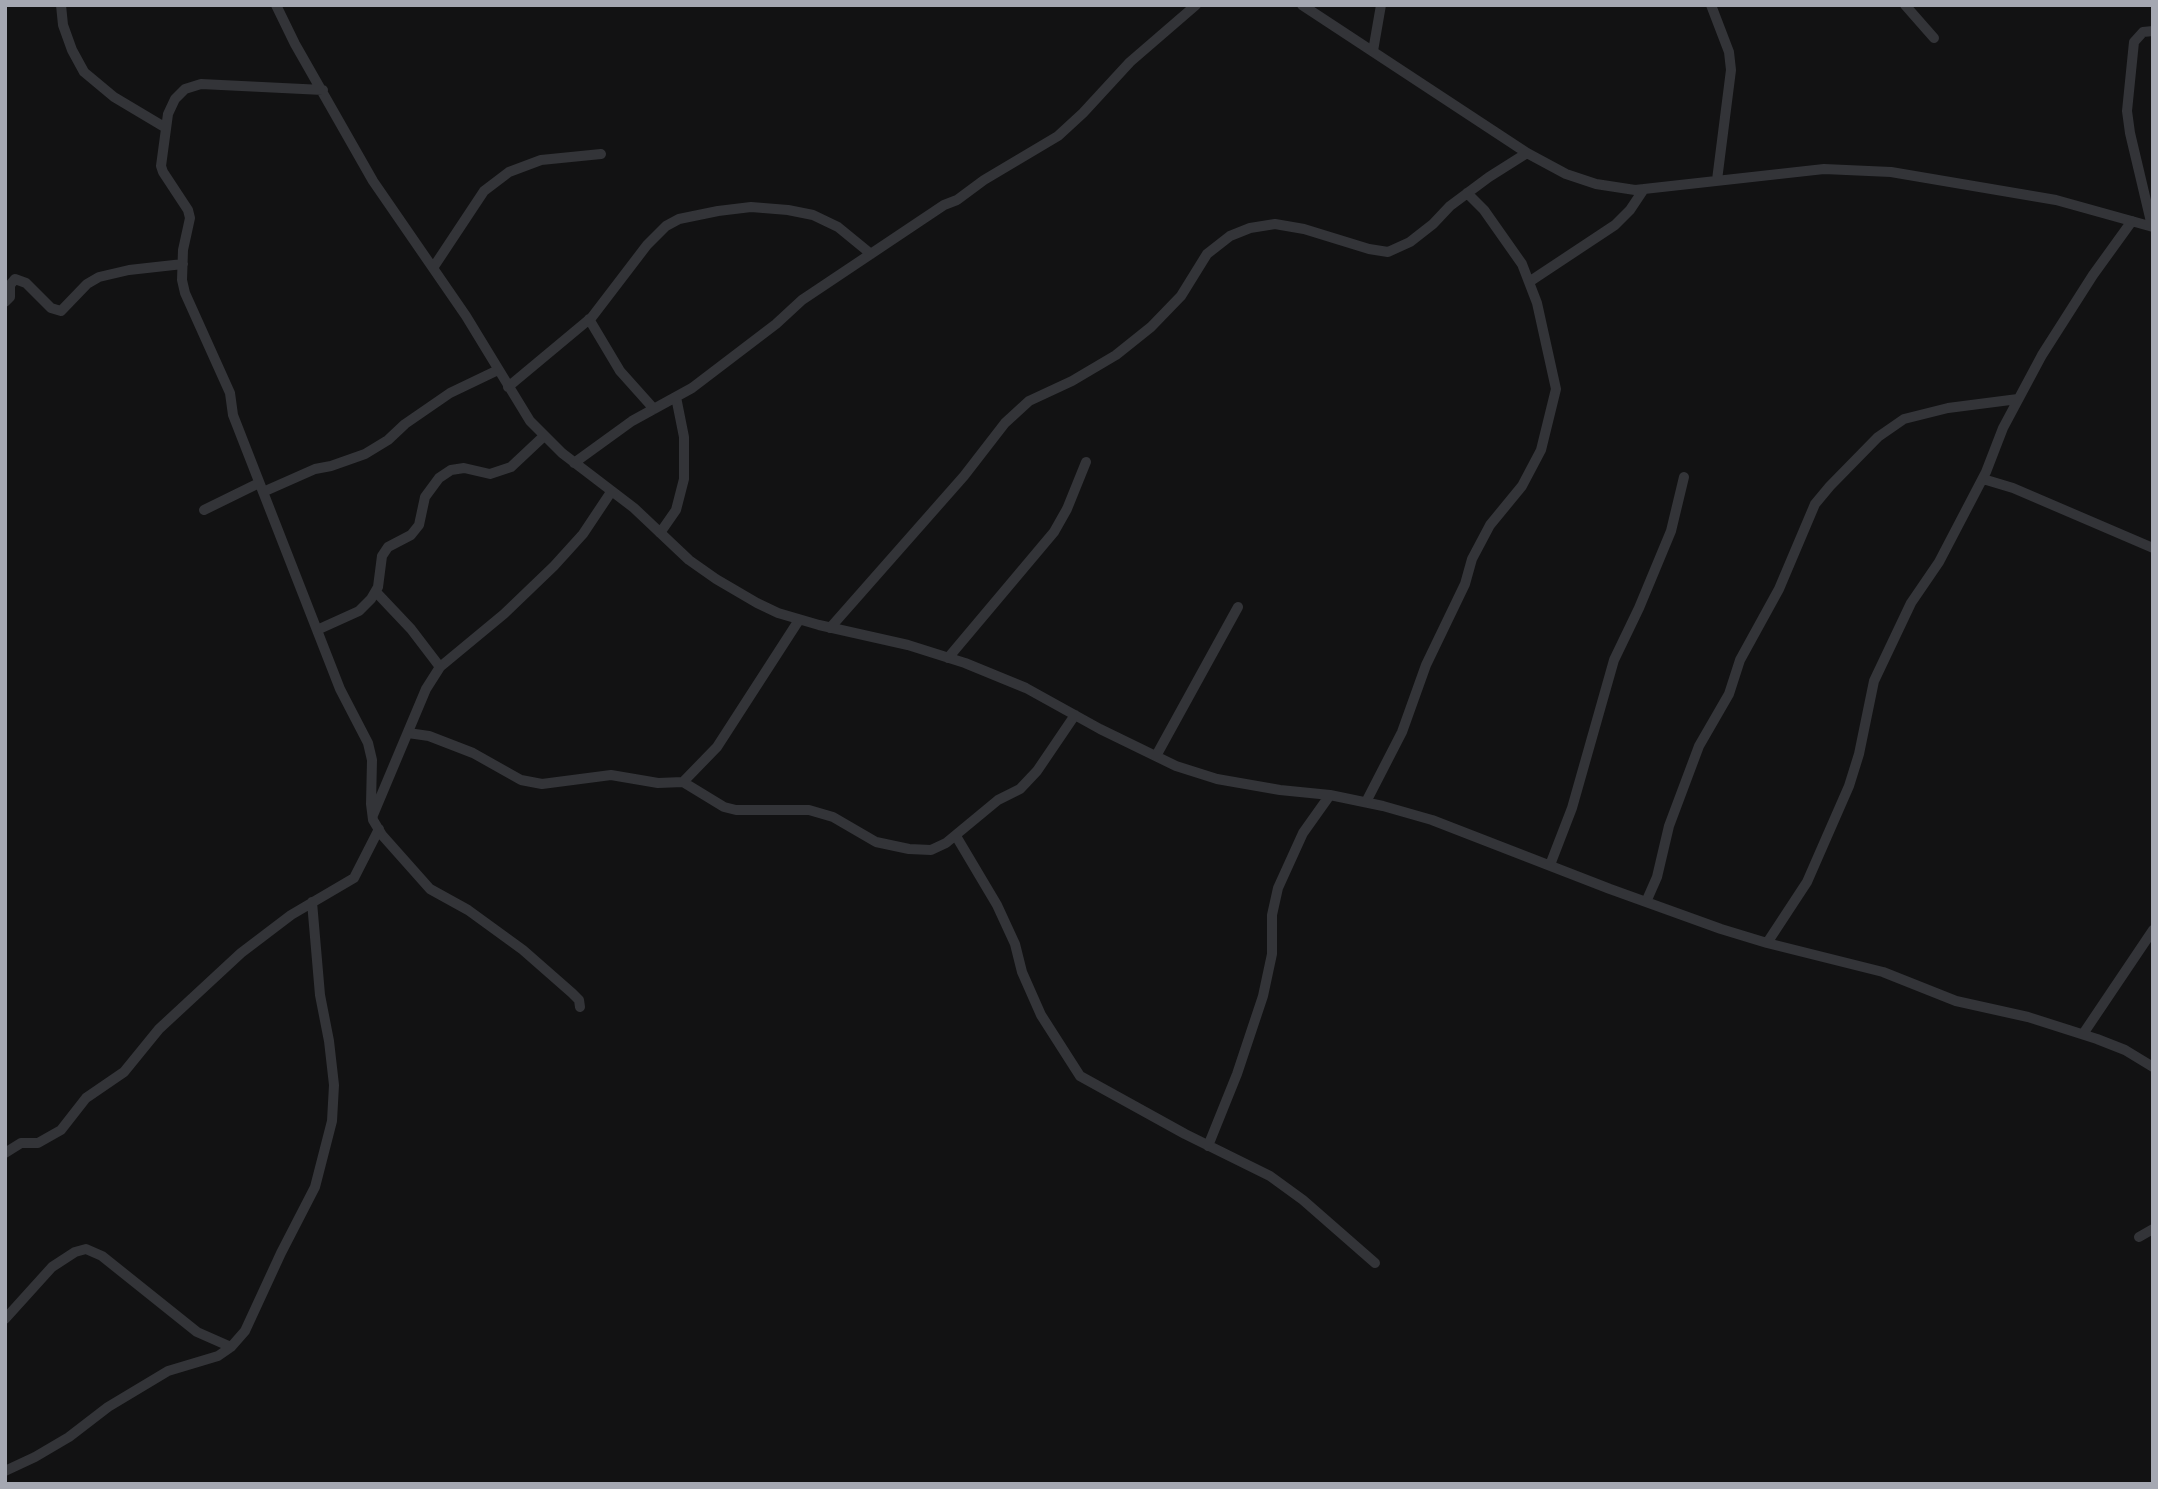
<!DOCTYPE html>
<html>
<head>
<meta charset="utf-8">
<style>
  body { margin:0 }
  #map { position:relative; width:2158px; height:1489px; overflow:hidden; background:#121213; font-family:Inter,sans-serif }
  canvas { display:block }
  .frame { position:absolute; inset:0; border:7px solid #a5a8b2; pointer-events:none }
</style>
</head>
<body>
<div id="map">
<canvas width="2158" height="1489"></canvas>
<div class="frame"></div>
</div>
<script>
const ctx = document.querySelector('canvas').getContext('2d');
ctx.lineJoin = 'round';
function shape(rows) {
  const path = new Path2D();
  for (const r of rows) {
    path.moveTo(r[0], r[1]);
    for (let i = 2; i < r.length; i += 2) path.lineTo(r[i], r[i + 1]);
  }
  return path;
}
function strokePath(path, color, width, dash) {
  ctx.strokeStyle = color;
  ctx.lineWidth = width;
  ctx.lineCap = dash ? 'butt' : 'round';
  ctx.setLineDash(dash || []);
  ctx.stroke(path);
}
const minor = shape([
  [61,5,63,25,72,50,84,72,114,97,166,128],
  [276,5,295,44,373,181,466,316,530,421,562,453,634,508,689,560,716,579,757,603,778,613,819,625,908,645,965,663,1026,688,1100,729,1176,766,1217,779,1280,790,1330,795,1383,806,1432,820,1610,889,1721,929,1767,943,1883,972,1956,1001,2028,1017,2097,1039,2125,1050,2153,1067],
  [1302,5,1527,153,1566,174,1596,184,1635,190,1824,169,1891,172,2056,200,2153,227],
  [1711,5,1729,52,1731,70,1717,180],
  [1905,5,1934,38],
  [1373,51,1381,5],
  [323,90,201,84,185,89,175,99,168,114,161,166,163,172,188,210,190,218,183,250,182,280,185,293,230,393,233,415,340,689,368,743,372,760,371,804,373,820,382,835,430,889,468,910,523,950,572,993,579,1000,580,1007],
  [2152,226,2130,133,2127,111,2134,42,2143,32,2153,31],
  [433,268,484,191,509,172,541,160,601,154],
  [1529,282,1615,225,1630,210,1644,189],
  [5,302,10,297,10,285,15,279,26,283,51,308,61,311,87,284,99,277,129,270,183,264],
  [589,319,620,371,654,409],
  [508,387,592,317,647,245,666,226,679,219,718,211,751,207,788,210,813,215,838,227,871,254],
  [574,463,632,421,692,388,776,324,802,300,944,205,957,200,984,180,1058,136,1083,113,1130,62,1196,5],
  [1983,479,2013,488,2153,548],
  [263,492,315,469,331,466,365,454,388,440,405,424,450,393,498,370],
  [204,510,259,483],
  [660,533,676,510,684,479,684,437,676,397],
  [376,592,411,629,440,667],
  [830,628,964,476,1005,423,1029,401,1072,381,1116,355,1151,327,1181,296,1207,254,1230,236,1250,228,1275,224,1304,229,1369,249,1388,252,1410,242,1433,224,1450,206,1489,177,1527,153],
  [317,630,359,611,371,599,378,587,382,556,388,547,411,535,419,525,425,497,439,478,451,470,464,468,490,474,511,467,544,436],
  [948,658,1054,532,1067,509,1086,462],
  [408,733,429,736,473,753,521,780,542,784,611,775,658,783,683,782,717,747,799,620],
  [1156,756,1238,607],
  [683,782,724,807,736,810,809,810,833,817,876,842,909,849,931,850,946,843,998,800,1020,789,1037,771,1075,715],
  [1366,802,1402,732,1426,665,1465,584,1472,559,1490,525,1522,486,1541,450,1556,389,1537,303,1522,264,1484,210,1467,193],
  [373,815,426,689,440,667,504,614,554,566,583,534,611,492],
  [956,836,997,905,1015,944,1022,972,1041,1015,1080,1076,1185,1134,1270,1176,1303,1200,1375,1263],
  [1550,865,1572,808,1614,660,1639,608,1671,531,1684,477],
  [1646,902,1657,877,1669,826,1699,746,1729,694,1740,660,1779,589,1815,504,1830,486,1878,437,1904,419,1948,408,2018,399],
  [1767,943,1807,882,1849,786,1859,754,1874,681,1911,603,1939,562,1986,472,2003,428,2042,355,2093,275,2132,221],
  [2083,1034,2153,930],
  [1208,1146,1237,1074,1263,996,1272,954,1272,915,1278,888,1303,833,1330,795],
  [5,1153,21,1143,38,1143,61,1130,86,1098,124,1072,159,1029,241,953,291,915,354,878,379,829],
  [2139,1237,2153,1229],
  [5,1319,52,1267,75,1252,86,1249,102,1256,197,1332,231,1347],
  [5,1471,35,1457,69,1437,108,1407,168,1371,218,1356,231,1347,245,1331,281,1253,315,1187,332,1121,334,1085,329,1041,320,995,312,902]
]);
strokePath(minor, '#333438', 10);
</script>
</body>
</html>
